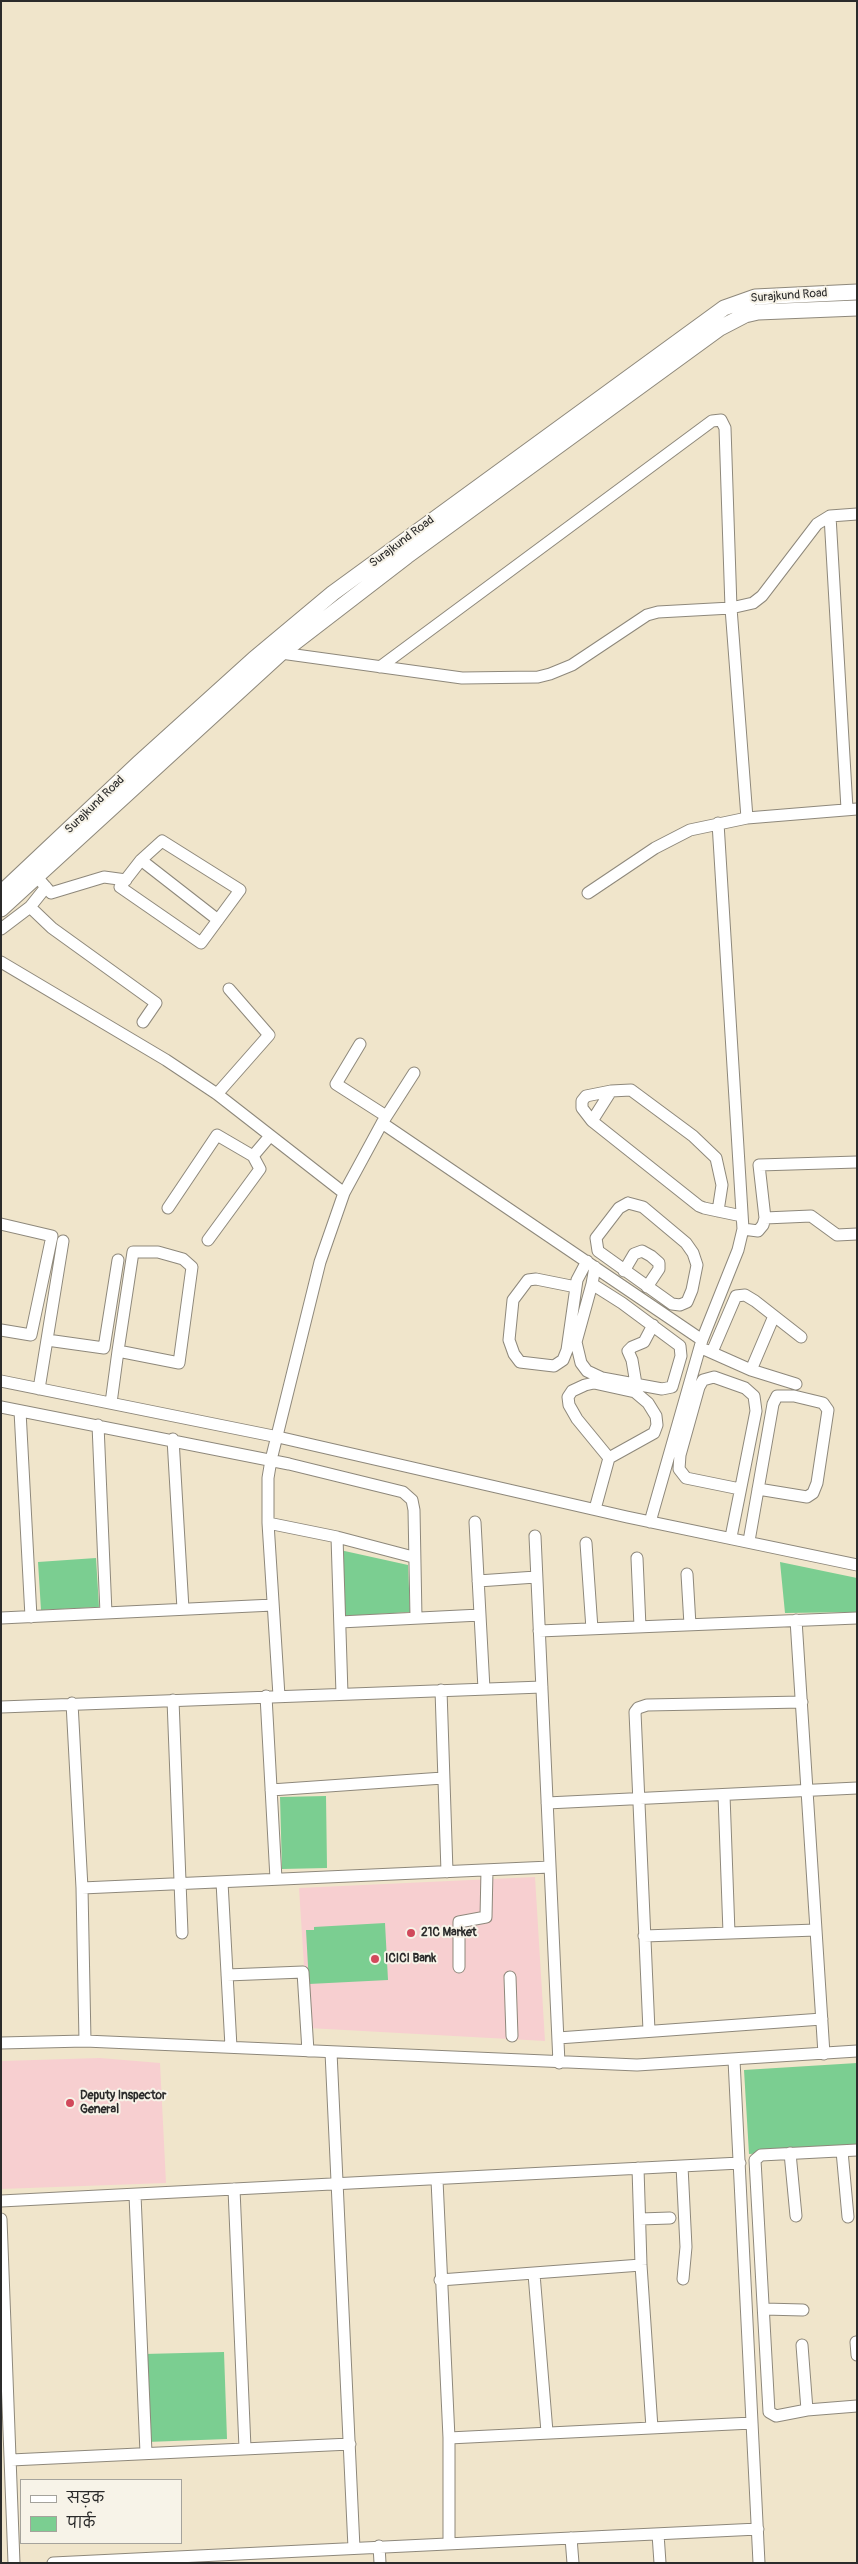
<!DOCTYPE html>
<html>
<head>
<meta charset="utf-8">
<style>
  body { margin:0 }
  #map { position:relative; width:858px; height:2564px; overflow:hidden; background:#f0e5cb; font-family:Pangolin,"Playpen Sans Deva",sans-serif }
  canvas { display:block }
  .frame { position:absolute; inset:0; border:2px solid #2b2b2b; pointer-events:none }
  .legend { position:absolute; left:20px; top:2479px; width:162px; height:65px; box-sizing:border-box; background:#f7f3e8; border:1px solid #a5a39c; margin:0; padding:6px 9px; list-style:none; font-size:15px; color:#2b2b2b }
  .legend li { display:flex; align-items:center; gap:10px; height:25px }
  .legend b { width:25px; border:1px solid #a5a39c }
</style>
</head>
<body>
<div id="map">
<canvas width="858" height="2564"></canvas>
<div class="frame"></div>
<ul class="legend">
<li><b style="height:6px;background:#fff"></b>सड़क</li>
<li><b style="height:14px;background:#7bce91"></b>पार्क</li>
</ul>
</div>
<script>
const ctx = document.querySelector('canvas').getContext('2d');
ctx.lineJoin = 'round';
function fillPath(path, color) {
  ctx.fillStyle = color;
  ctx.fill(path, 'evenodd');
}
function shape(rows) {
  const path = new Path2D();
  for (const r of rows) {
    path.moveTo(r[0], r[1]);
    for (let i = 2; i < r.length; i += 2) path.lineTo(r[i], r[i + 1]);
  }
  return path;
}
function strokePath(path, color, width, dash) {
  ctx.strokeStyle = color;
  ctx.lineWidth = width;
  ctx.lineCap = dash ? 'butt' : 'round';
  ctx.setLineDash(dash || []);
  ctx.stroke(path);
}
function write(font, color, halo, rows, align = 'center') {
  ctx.font = font + ' Pangolin,sans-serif';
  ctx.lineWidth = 4;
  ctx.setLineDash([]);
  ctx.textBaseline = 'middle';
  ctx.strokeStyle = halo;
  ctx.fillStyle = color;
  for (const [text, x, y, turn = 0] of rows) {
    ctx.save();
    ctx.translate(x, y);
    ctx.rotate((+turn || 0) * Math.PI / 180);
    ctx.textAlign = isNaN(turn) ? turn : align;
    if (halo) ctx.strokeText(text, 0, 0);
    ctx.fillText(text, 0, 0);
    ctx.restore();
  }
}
const built = shape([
  [535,1877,545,2041,308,2028,299,1888],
  [100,2058,160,2063,166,2183,1,2189,1,2061]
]);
const green = shape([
  [340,1550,408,1565,410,1612,345,1616],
  [96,1558,99,1607,41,1610,38,1562],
  [780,1562,857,1578,857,1612,785,1613],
  [326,1796,327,1868,282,1869,280,1797],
  [385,1923,388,1980,309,1984,306,1930,314,1930,314,1927],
  [857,2063,857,2148,749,2154,744,2070],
  [224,2352,227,2439,147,2442,144,2354]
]);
const minor = shape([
  [830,516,847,809],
  [281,653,462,678,538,677,550,674,572,665,647,615,658,612,731,608,753,603,762,596,817,524,830,516,857,514],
  [380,667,712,421,721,420,725,428,731,608,747,818],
  [141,860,162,841,240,890,201,943,120,887,141,860,218,920],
  [37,877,51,893,104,877,126,880],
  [588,893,655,848,690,830,747,818,857,809],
  [30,907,52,928,156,1003,143,1022],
  [1,929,30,907,46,887],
  [1,962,166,1060,217,1094,344,1193],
  [360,1044,336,1084,386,1116],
  [217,1094,269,1035,229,989],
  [592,1121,582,1108,582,1101,586,1096,611,1091],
  [382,1123,702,1340],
  [628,1203,643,1207,686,1243,693,1253,697,1265,692,1290,687,1302,680,1305,672,1304,598,1251,596,1238,619,1208,628,1203],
  [168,1208,217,1135,253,1156],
  [718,1211,722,1185,716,1158,693,1136,631,1090,611,1091,592,1121,699,1206,704,1208,718,1211,742,1216],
  [765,1218,811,1216,837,1235,857,1234],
  [1,1224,52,1236,31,1335,1,1330],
  [743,1229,758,1231,763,1225,765,1218,759,1165,857,1162],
  [208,1240,260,1169,253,1156,270,1136],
  [624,1271,634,1254,642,1251,651,1256,659,1263,659,1269,647,1287],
  [592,1284,576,1342,581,1363,587,1371,602,1378,662,1389,672,1387,681,1356,680,1346,622,1303,592,1284,595,1267],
  [576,1287,536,1279,528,1280,513,1300,509,1340,514,1354,520,1362,554,1366,563,1360,567,1350,577,1280,587,1261],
  [47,1340,104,1348,118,1260],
  [706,1350,751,1370,796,1384],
  [712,1352,736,1296,745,1295,755,1301,801,1337],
  [751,1370,774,1316],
  [1,1381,278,1437,627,1517,857,1565],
  [636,1384,632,1360,628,1351,632,1347,644,1342,653,1325],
  [39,1389,63,1241],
  [111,1403,118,1351,133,1252,158,1252,183,1259,192,1267,179,1363,118,1351],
  [1,1407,289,1464,403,1492,412,1500,414,1510,416,1618],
  [20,1411,31,1617],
  [98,1425,106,1613],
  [173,1439,183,1609],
  [595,1509,609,1458,654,1433,657,1425,656,1416,648,1403,635,1392,594,1383,585,1385,572,1391,568,1397,569,1405,577,1419,609,1458],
  [475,1522,484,1689],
  [650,1522,702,1340,738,1250,743,1229,718,823],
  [268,1523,337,1537,413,1557],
  [535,1536,559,2063],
  [337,1537,342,1694],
  [731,1537,739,1497,756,1411,754,1396,745,1388,714,1377,703,1380,699,1387,680,1455,679,1469,686,1478,740,1489],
  [749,1541,773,1404,777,1396,794,1396,823,1403,828,1410,817,1483,813,1493,807,1497,758,1489],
  [586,1543,592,1629],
  [637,1558,640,1627],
  [687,1574,690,1625],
  [478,1581,536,1577],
  [1,1618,273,1605],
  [796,1620,824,2054],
  [340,1622,480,1615],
  [539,1631,857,1618],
  [441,1690,447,1872],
  [266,1696,276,1879],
  [279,1696,268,1523,268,1478,271,1460,320,1262,344,1193,382,1123,414,1073],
  [173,1700,182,1933],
  [72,1703,82,1888,85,2041],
  [1,1707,542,1687],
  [271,1790,443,1778],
  [724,1795,729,1933],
  [547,1803,857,1788],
  [222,1882,231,2047],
  [82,1888,550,1867],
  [644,1936,816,1930],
  [459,1967,459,1922,486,1917,487,1870],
  [227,1975,303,1972,308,2051],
  [510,1977,512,2036],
  [649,2031,635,1712,638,1708,647,1705,802,1702],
  [558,2038,822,2019],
  [1,2043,85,2041,637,2065,857,2051],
  [331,2052,354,2548],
  [734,2060,759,2563],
  [857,2150,761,2155,755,2160,769,2412,776,2416,807,2410,857,2406],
  [842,2151,848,2217],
  [790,2153,796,2216],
  [682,2166,686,2247,683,2279],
  [638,2168,641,2265,652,2428],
  [437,2180,449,2438,449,2543],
  [234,2189,245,2448],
  [135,2195,146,2453],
  [1,2201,740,2163],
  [1,2219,14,2563],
  [640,2219,670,2218],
  [534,2274,547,2432],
  [440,2280,641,2265],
  [764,2309,803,2310],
  [856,2342,857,2355],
  [802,2345,807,2410],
  [449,2438,752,2423],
  [11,2460,350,2444],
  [658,2534,660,2563],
  [571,2538,573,2563],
  [379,2546,380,2563],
  [53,2563,758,2529]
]);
const major = shape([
  [1,893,139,763,254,659,333,593,724,308,755,297,857,292],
  [1,909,281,653,407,556,720,328,745,315,758,312,857,308]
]);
const markers = [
  [411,1933,5,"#d1495b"],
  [375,1959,5,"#d1495b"],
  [70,2103,5,"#d1495b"]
];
const streetNames = [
  ["Surajkund Road",789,296,-4],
  ["Surajkund Road",402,542,-37],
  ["Surajkund Road",95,805,-44]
];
const poiNames = [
  ["21C Market",421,1933],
  ["ICICI Bank",385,1959],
  ["Deputy Inspector",80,2096],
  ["General",80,2110]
];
fillPath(built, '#f7cfd0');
fillPath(green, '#7bce91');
strokePath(minor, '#8e887b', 13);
strokePath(major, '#8e887b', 17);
strokePath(minor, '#fff', 11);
strokePath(major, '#fff', 15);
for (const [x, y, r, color] of markers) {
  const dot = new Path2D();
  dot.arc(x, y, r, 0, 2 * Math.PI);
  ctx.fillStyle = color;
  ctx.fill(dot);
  strokePath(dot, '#f7f3e8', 2);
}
write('12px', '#2b2b2b', '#f7f3e8', streetNames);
write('bold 12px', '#2b2b2b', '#f7f3e8', poiNames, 'left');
</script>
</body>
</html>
